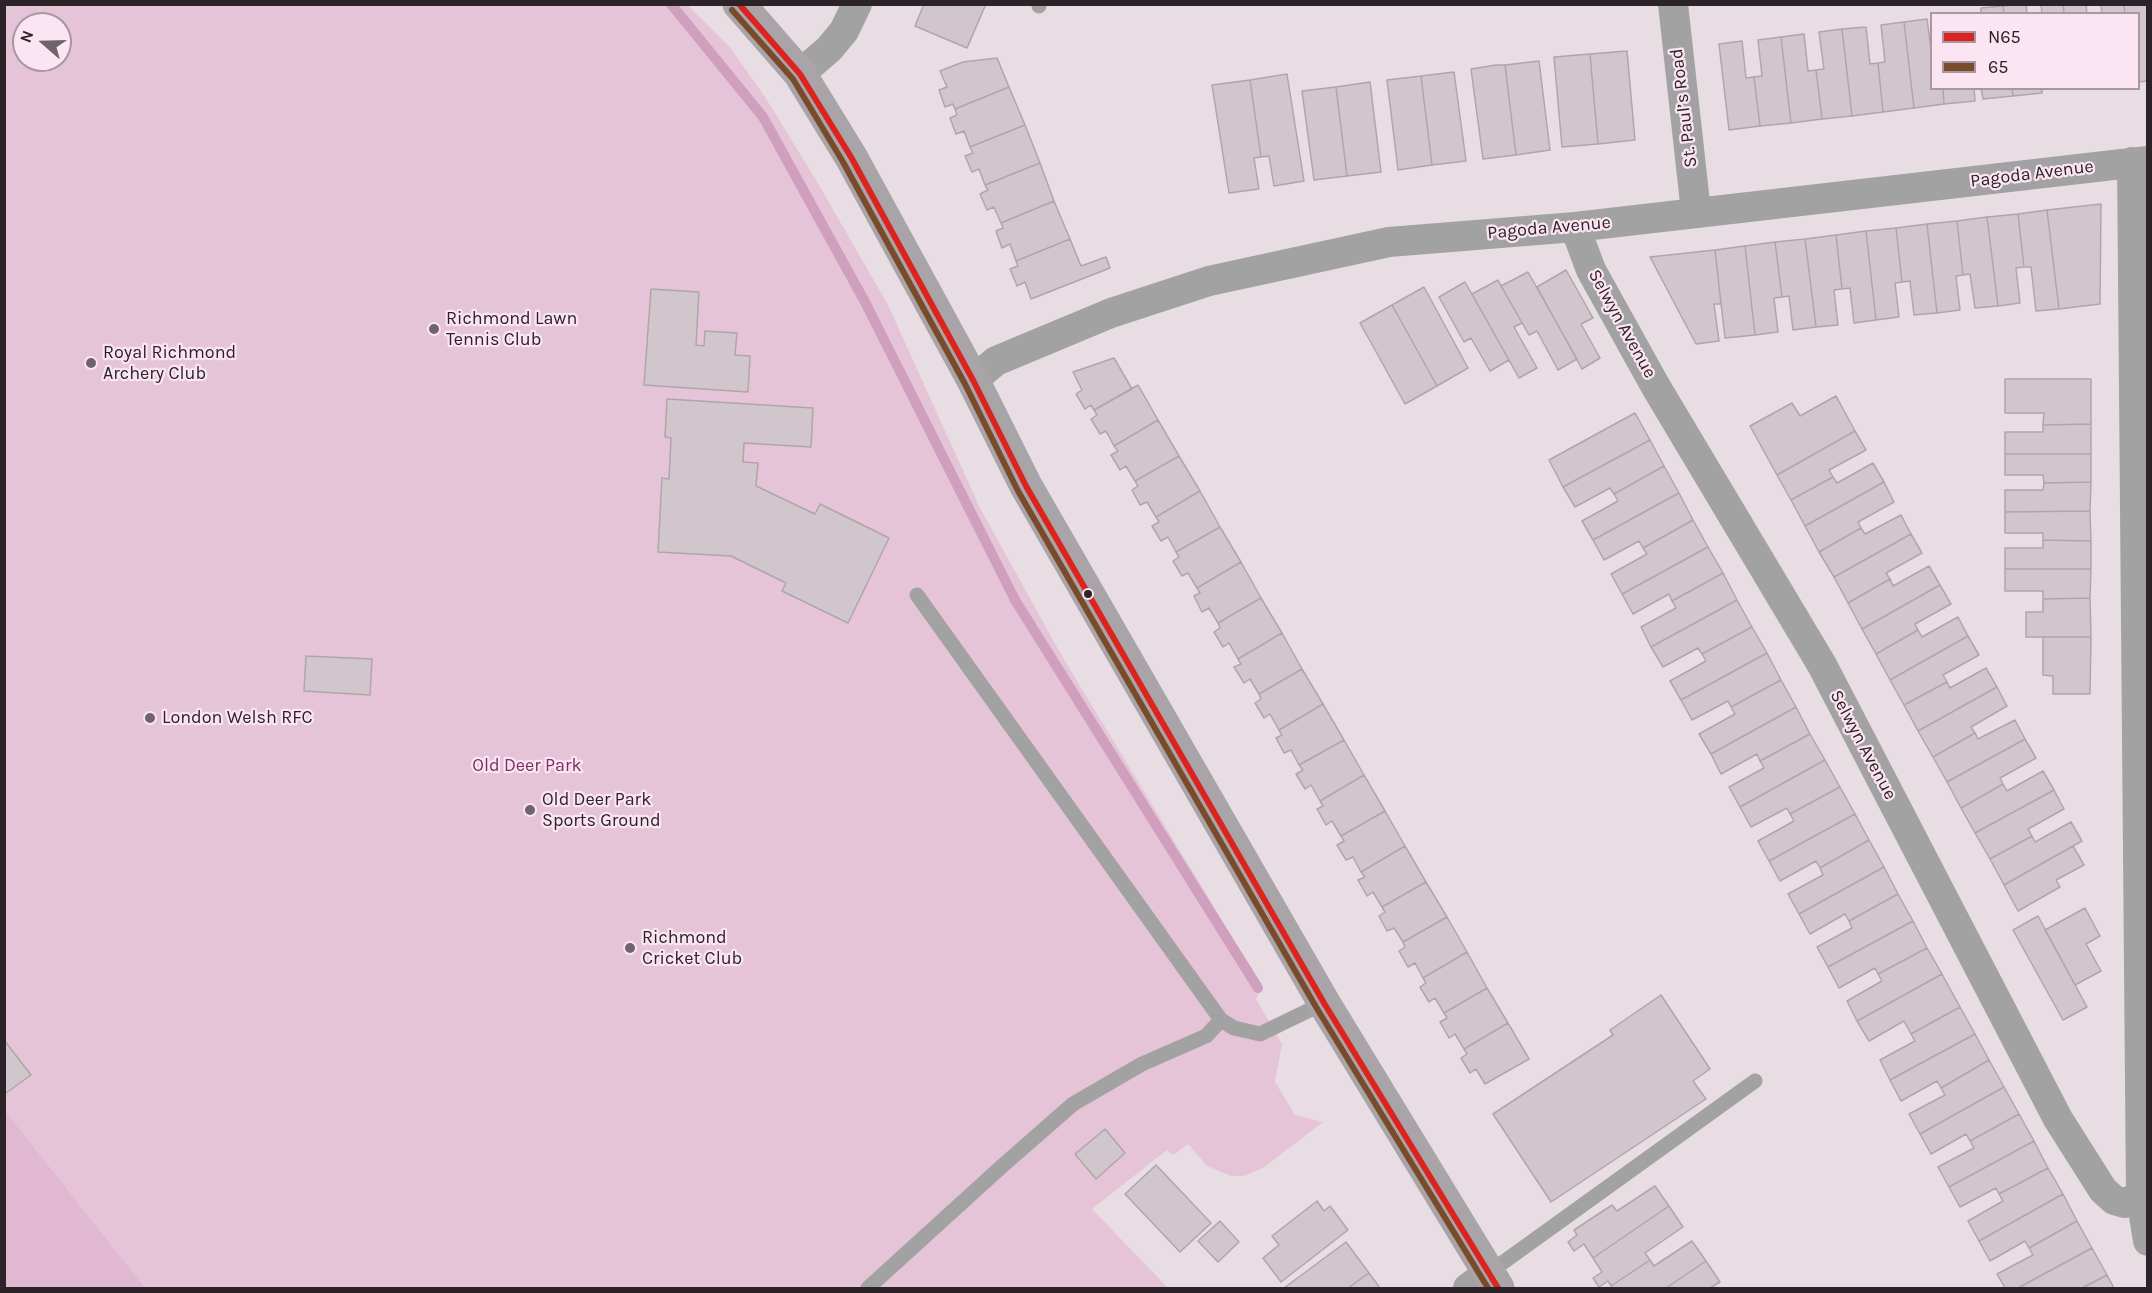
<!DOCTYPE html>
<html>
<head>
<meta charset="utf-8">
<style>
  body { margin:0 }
  #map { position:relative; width:2152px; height:1293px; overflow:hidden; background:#e9dde4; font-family:Karla,sans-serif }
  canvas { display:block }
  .frame { position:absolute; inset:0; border:6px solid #2b2328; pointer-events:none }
  .legend { position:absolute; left:1930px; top:12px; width:210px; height:78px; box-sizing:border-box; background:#fce5f2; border:2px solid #a897a1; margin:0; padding:8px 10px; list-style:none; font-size:18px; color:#2b2328 }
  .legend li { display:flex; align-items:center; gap:12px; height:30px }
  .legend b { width:30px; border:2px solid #a897a1 }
  .north { position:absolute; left:12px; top:12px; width:60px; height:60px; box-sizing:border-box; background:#fce5f2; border:2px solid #a897a1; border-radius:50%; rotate:290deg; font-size:16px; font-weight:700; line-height:24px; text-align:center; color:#2b2328 }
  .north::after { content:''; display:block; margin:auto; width:21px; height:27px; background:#6e646a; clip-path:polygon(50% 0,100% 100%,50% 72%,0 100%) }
</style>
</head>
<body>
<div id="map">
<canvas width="2152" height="1293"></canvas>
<div class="frame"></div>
<ul class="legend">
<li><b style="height:8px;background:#dc241f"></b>N65</li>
<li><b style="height:8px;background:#7a4b2a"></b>65</li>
</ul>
<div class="north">N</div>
</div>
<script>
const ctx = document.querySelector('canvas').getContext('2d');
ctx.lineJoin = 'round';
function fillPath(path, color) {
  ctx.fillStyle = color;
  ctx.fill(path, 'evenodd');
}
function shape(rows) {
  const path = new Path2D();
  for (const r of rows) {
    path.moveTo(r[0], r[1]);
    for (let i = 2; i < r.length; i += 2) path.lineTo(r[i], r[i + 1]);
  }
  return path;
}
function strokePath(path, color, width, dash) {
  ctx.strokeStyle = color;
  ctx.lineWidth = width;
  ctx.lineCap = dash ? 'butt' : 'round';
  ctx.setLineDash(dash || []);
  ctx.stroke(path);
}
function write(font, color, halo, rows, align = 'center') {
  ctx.font = font + ' Karla,sans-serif';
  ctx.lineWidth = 4.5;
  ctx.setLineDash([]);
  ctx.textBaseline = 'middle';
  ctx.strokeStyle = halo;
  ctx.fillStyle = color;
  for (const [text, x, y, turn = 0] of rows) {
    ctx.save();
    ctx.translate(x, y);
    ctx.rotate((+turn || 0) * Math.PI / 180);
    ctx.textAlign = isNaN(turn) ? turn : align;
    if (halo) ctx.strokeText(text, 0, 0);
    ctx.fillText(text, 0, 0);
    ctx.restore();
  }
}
const green = shape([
  [5,5,687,5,729,46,767,100,816,180,888,305,980,508,1063,658,1259,981,1260,991,1256,999,1282,1044,1275,1082,1295,1115,1323,1122,1263,1168,1244,1176,1231,1176,1207,1166,1188,1144,1173,1155,1167,1150,1092,1209,1168,1288,5,1288],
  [24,24,60,24,60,60,24,60]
]);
const forest = shape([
  [4,1111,5,1111,145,1288,5,1288]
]);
const stream = shape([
  [671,4,763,117,865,302,1015,600,1258,988]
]);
const building = shape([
  [924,4,986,4,967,48,915,26,924,4],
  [2026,4,2027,14,2004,14,2003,6,2026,4],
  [2041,4,2063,4,2064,14,2042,14,2041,4],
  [2063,4,2086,4,2087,14,2064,14,2063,4],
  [2101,4,2124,4,2125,14,2102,14,2101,4],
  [2124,4,2147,4,2148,81,2138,82,2138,14,2125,14,2124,4],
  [2003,6,2004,14,1981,14,1981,8,2003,6],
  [1927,19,1932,56,1932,88,1943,88,1944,104,1914,108,1904,22,1927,19],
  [1904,22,1914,108,1883,112,1878,63,1885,62,1881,25,1904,22],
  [1866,27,1870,64,1878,63,1883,112,1852,116,1842,29,1866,27],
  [1842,29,1852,116,1822,119,1816,70,1824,69,1819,32,1842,29],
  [1804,34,1808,71,1816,70,1822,119,1791,123,1781,37,1804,34],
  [1781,37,1791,123,1760,126,1754,77,1762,76,1758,40,1781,37],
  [1742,41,1746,78,1754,77,1760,126,1729,130,1719,44,1742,41],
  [1627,51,1635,140,1598,144,1590,54,1627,51],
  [1590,54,1598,144,1562,147,1554,57,1590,54],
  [997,58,1009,87,955,109,953,104,945,107,939,90,947,87,940,71,963,62,997,58],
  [1539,61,1550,150,1516,155,1505,65,1539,61],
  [1496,65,1505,65,1516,155,1483,159,1471,69,1496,65],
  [1454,72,1466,161,1432,165,1421,76,1454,72],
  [1287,74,1304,181,1274,186,1269,156,1261,157,1250,80,1287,74],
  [1421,76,1432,165,1398,170,1387,80,1421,76],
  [1250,80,1261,157,1254,158,1259,189,1229,193,1212,85,1250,80],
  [1370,82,1381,172,1347,176,1336,87,1370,82],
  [1009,87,1025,125,970,147,964,131,956,134,950,118,957,115,955,109,1009,87],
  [1336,87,1347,176,1314,180,1302,91,1336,87],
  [1943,88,1974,88,1975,101,1944,104,1943,88],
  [1981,88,2012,88,2013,96,1983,99,1981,88],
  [2012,88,2042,88,2042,93,2013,96,2012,88],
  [1025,125,1040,163,985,185,979,169,972,172,965,156,973,153,970,147,1025,125],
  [1040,163,1054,201,1001,223,994,207,987,210,980,194,988,190,985,185,1040,163],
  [1054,201,1070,239,1016,261,1010,244,1002,248,996,231,1003,228,1001,223,1054,201],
  [2101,204,2100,304,2059,309,2047,210,2101,204],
  [2047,210,2059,309,2036,311,2031,267,2024,267,2018,214,2047,210],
  [2018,214,2024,267,2016,268,2020,303,1998,306,1987,217,2018,214],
  [1987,217,1998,306,1975,308,1970,274,1963,275,1957,221,1987,217],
  [1957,221,1963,275,1956,276,1960,310,1937,313,1927,224,1957,221],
  [1927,224,1937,313,1914,315,1910,281,1902,282,1896,228,1927,224],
  [1896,228,1902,282,1895,283,1899,317,1876,320,1866,231,1896,228],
  [1866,231,1876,320,1854,323,1850,288,1842,289,1836,235,1866,231],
  [1836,235,1842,289,1834,290,1838,325,1816,327,1805,239,1836,235],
  [1070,239,1081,266,1106,257,1110,268,1031,299,1025,282,1017,286,1010,269,1018,266,1016,261,1070,239],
  [1805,239,1816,327,1793,330,1789,296,1782,297,1775,242,1805,239],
  [1775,242,1782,297,1774,298,1778,332,1755,335,1745,246,1775,242],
  [1745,246,1755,335,1725,338,1715,250,1745,246],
  [1715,250,1721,304,1714,304,1719,341,1696,344,1650,257,1715,250],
  [1566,270,1593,318,1581,324,1600,358,1582,369,1537,287,1566,270],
  [1528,272,1577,359,1558,370,1537,331,1529,335,1501,286,1528,272],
  [1498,280,1522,323,1514,327,1537,368,1519,378,1472,294,1498,280],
  [1465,282,1509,360,1490,371,1471,338,1464,342,1439,297,1465,282],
  [1424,287,1468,368,1437,386,1392,305,1424,287],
  [651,289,699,292,696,345,704,346,705,331,737,333,735,355,750,356,748,392,644,385,651,289],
  [1392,305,1437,386,1405,404,1360,323,1392,305],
  [1114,358,1132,389,1094,410,1091,405,1085,409,1076,394,1082,390,1073,372,1114,358],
  [2005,379,2091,379,2091,424,2043,425,2044,413,2005,413,2005,379],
  [1138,385,1158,420,1114,446,1106,431,1100,434,1091,419,1097,415,1094,410,1138,385],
  [1836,396,1855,431,1777,475,1750,426,1792,403,1800,416,1836,396],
  [667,399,813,408,811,447,744,443,743,462,758,463,756,486,815,514,820,504,889,538,848,623,782,591,786,583,731,556,658,552,662,478,669,479,671,438,665,437,667,399],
  [1635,413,1650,440,1563,487,1549,460,1635,413],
  [1158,420,1179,456,1135,481,1126,466,1120,470,1111,455,1118,451,1114,446,1158,420],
  [2091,424,2091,454,2005,454,2005,432,2043,432,2043,425,2091,424],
  [1855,431,1866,450,1829,470,1833,477,1791,500,1777,475,1855,431],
  [1650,440,1664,466,1614,494,1610,488,1575,507,1563,487,1650,440],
  [2005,454,2091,454,2091,482,2044,483,2043,475,2005,475,2005,454],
  [1179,456,1200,491,1156,517,1147,502,1140,505,1132,490,1138,486,1135,481,1179,456],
  [1873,463,1884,482,1805,526,1791,500,1833,477,1837,483,1873,463],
  [1664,466,1679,493,1593,540,1582,521,1618,501,1614,494,1664,466],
  [1884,482,1894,502,1858,522,1861,528,1819,552,1805,526,1884,482],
  [2091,482,2090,511,2005,512,2005,490,2043,490,2044,483,2091,482],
  [1200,491,1220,527,1176,552,1168,537,1161,541,1152,526,1159,522,1156,517,1200,491],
  [1679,493,1693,520,1643,548,1639,541,1604,560,1593,540,1679,493],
  [2090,511,2091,541,2043,540,2043,533,2005,533,2005,512,2090,511],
  [1901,515,1911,534,1834,577,1819,552,1861,528,1865,534,1901,515],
  [1693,520,1708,547,1622,594,1611,574,1647,554,1643,548,1693,520],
  [1220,527,1241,562,1197,588,1188,573,1182,576,1173,561,1179,557,1176,552,1220,527],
  [1911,534,1922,553,1886,573,1890,579,1848,603,1834,577,1911,534],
  [2043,540,2091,541,2091,569,2005,569,2005,548,2043,548,2043,540],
  [1708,547,1723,573,1672,601,1669,594,1633,614,1622,594,1708,547],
  [1241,562,1261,598,1218,623,1209,608,1202,612,1194,596,1200,593,1197,588,1241,562],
  [1929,566,1940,585,1862,629,1848,603,1890,579,1893,586,1929,566],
  [2005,569,2091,569,2090,598,2043,599,2043,591,2005,591,2005,569],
  [1723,573,1737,600,1651,647,1641,627,1676,608,1672,601,1723,573],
  [1940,585,1951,604,1915,624,1918,630,1876,654,1862,629,1940,585],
  [1261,598,1282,633,1238,659,1229,643,1223,647,1214,632,1220,628,1218,623,1261,598],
  [2090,598,2091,637,2026,637,2026,612,2043,612,2043,599,2090,598],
  [1737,600,1752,627,1702,654,1698,648,1663,667,1651,647,1737,600],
  [1958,617,1968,636,1890,680,1876,654,1918,630,1922,637,1958,617],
  [1752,627,1767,653,1681,700,1670,681,1706,661,1702,654,1752,627],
  [1282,633,1302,669,1259,694,1250,679,1244,683,1234,667,1241,664,1238,659,1282,633],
  [1968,636,1979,655,1943,675,1947,682,1904,705,1890,680,1968,636],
  [2043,637,2091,637,2090,694,2053,694,2053,676,2043,675,2043,637],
  [1767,653,1781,680,1731,707,1728,701,1692,720,1681,700,1767,653],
  [306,656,372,659,370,695,304,691,306,656],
  [1986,668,1997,687,1918,731,1904,705,1947,682,1950,688,1986,668],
  [1302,669,1323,704,1279,730,1270,714,1264,718,1255,703,1261,699,1259,694,1302,669],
  [1781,680,1796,707,1711,754,1699,734,1735,714,1731,707,1781,680],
  [1997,687,2007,706,1971,727,1975,733,1933,757,1918,731,1997,687],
  [1323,704,1344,740,1299,765,1291,750,1284,753,1276,738,1282,735,1279,730,1323,704],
  [1796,707,1810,734,1760,761,1757,754,1721,774,1711,754,1796,707],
  [2015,720,2025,739,1947,782,1933,757,1975,733,1978,739,2015,720],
  [1810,734,1825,760,1740,807,1729,787,1764,768,1760,761,1810,734],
  [2025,739,2036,758,2000,778,2003,784,1961,808,1947,782,2025,739],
  [1344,740,1364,775,1320,801,1311,785,1305,789,1296,774,1303,770,1299,765,1344,740],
  [1825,760,1840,787,1790,814,1787,808,1751,827,1740,807,1825,760],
  [2043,771,2054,790,1975,833,1961,808,2003,784,2007,791,2043,771],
  [1364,775,1385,811,1341,836,1332,821,1326,825,1317,809,1323,806,1320,801,1364,775],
  [1840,787,1855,814,1769,861,1758,841,1794,821,1790,814,1840,787],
  [2054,790,2064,809,2028,829,2032,836,1990,859,1975,833,2054,790],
  [1385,811,1405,846,1361,872,1353,857,1346,860,1337,845,1344,841,1341,836,1385,811],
  [1855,814,1869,840,1820,868,1816,861,1780,881,1769,861,1855,814],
  [2071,822,2082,841,2004,885,1990,859,2032,836,2035,842,2071,822],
  [1869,840,1884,867,1799,914,1788,894,1823,875,1820,868,1869,840],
  [1405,846,1426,882,1382,907,1373,892,1367,896,1358,880,1365,877,1361,872,1405,846],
  [2073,846,2084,865,2056,880,2060,887,2018,911,2004,885,2073,846],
  [1884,867,1898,894,1849,921,1845,914,1810,934,1799,914,1884,867],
  [1426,882,1447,917,1403,942,1394,928,1387,931,1379,916,1385,912,1382,907,1426,882],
  [1898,894,1913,921,1828,967,1817,947,1852,928,1849,921,1898,894],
  [2085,908,2100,936,2086,944,2101,971,2075,985,2045,930,2085,908],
  [2038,916,2087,1007,2063,1020,2013,930,2038,916],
  [1447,917,1467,952,1423,978,1415,963,1408,967,1399,951,1405,947,1403,942,1447,917],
  [1913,921,1927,948,1878,974,1875,968,1839,988,1828,967,1913,921],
  [1927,948,1942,974,1857,1021,1847,1001,1882,981,1878,974,1927,948],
  [1467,952,1487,988,1444,1013,1435,998,1429,1002,1420,987,1426,983,1423,978,1467,952],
  [1942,974,1960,1007,1911,1034,1904,1021,1869,1041,1857,1021,1942,974],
  [1487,988,1508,1023,1464,1049,1455,1034,1449,1038,1440,1022,1447,1018,1444,1013,1487,988],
  [1661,995,1710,1069,1693,1081,1706,1099,1551,1202,1493,1114,1613,1035,1610,1030,1661,995],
  [1960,1007,1975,1034,1890,1080,1880,1060,1915,1041,1911,1034,1960,1007],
  [1508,1023,1529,1059,1485,1084,1476,1069,1470,1073,1461,1058,1467,1054,1464,1049,1508,1023],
  [1975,1034,1989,1060,1941,1088,1937,1081,1901,1101,1890,1080,1975,1034],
  [4,1040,31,1075,6,1093,4,1092,4,1040],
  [1989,1060,2004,1087,1920,1134,1909,1114,1945,1095,1941,1088,1989,1060],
  [2004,1087,2019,1114,1970,1141,1966,1134,1931,1154,1920,1134,2004,1087],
  [2019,1114,2034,1141,1949,1187,1938,1167,1974,1148,1970,1141,2019,1114],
  [1105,1129,1125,1153,1096,1179,1075,1154,1105,1129],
  [2034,1141,2048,1168,1999,1194,1996,1188,1960,1207,1949,1187,2034,1141],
  [1156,1165,1211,1223,1180,1252,1125,1194,1156,1165],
  [2048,1168,2063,1194,1979,1241,1968,1221,2003,1201,1999,1194,2048,1168],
  [1655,1186,1669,1206,1593,1258,1584,1244,1574,1251,1568,1242,1577,1235,1574,1230,1612,1205,1617,1211,1655,1186],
  [2063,1194,2077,1221,2029,1248,2025,1241,1990,1261,1979,1241,2063,1194],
  [1317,1201,1324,1211,1330,1206,1348,1230,1281,1282,1263,1258,1279,1245,1272,1236,1317,1201],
  [1669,1206,1683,1227,1645,1253,1650,1260,1611,1286,1608,1281,1599,1287,1593,1278,1602,1272,1593,1258,1669,1206],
  [1220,1221,1239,1242,1218,1262,1198,1241,1220,1221],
  [2077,1221,2092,1248,2018,1288,2005,1288,1997,1274,2033,1255,2029,1248,2077,1221],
  [1692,1241,1706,1261,1666,1288,1613,1288,1611,1286,1650,1260,1654,1266,1692,1241],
  [1346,1242,1369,1273,1348,1288,1284,1288,1346,1242],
  [2092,1248,2107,1275,2082,1288,2018,1288,2092,1248],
  [1706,1261,1720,1282,1710,1288,1666,1288,1706,1261],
  [1369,1273,1380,1288,1348,1288,1369,1273],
  [2107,1275,2114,1288,2082,1288,2107,1275]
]);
const service = shape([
  [1039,6,1039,4],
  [917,595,1221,1020,1234,1028,1260,1034,1324,1003],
  [1487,1274,1755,1081],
  [868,1288,1000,1168,1073,1104,1142,1064,1206,1036,1221,1020]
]);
const minor = shape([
  [1673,4,1696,212],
  [800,74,829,49,844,31,857,4],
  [2132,162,2141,1197,2148,1241],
  [1575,227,1591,270,1656,387,1822,665,2058,1119,2103,1190,2114,1200,2124,1203,2141,1197],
  [973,380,996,361,1111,313,1209,281,1389,242,1575,227,2148,161],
  [1468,1288,1487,1274]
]);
const primary = shape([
  [739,4,800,74,851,157,973,380,1026,486,1067,557,1324,1003,1498,1288]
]);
const bus1 = shape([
  [739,4,800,74,851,157,973,380,1026,486,1324,1003,1498,1288]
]);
const bus2 = shape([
  [732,10,793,79,843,162,965,384,1018,491,1316,1007,1488,1288]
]);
const markers = [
  [434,329,6,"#6e646a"],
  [91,363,6,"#6e646a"],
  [1088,594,5,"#2b2328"],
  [150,718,6,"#6e646a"],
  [530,810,6,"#6e646a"],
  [630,948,6,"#6e646a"]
];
const streetNames = [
  ["St. Paul’s Road",1684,108,-97],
  ["Pagoda Avenue",2032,174,-7],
  ["Pagoda Avenue",1549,228,-5],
  ["Selwyn Avenue",1622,324,61],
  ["Selwyn Avenue",1863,745,62]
];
const poiNames = [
  ["Richmond Lawn",446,319],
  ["Tennis Club",446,340],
  ["Royal Richmond",103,353],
  ["Archery Club",103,374],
  ["London Welsh RFC",162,718],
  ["Old Deer Park",542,800],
  ["Sports Ground",542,821],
  ["Richmond",642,938],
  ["Cricket Club",642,959]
];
const parkNames = [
  ["Old Deer Park",527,766]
];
fillPath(green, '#e5c4d8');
fillPath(forest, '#e1b8d1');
strokePath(stream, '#d09fbe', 10);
fillPath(building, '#d0c6cc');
strokePath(building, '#afa5ab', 1.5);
strokePath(service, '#a3a2a3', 15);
strokePath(minor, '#a3a2a3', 30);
strokePath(primary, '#a8a4a8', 33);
strokePath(bus1, '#dc241f', 6);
strokePath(bus2, '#7a4b2a', 6);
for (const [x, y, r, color] of markers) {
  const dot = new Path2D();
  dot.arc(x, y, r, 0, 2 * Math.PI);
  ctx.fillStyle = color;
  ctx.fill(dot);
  strokePath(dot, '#fce5f2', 2);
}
write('18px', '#2b2328', '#fce5f2', streetNames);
write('18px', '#2b2328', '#fce5f2', poiNames, 'left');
write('18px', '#7a2d62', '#fce5f2', parkNames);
</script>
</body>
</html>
